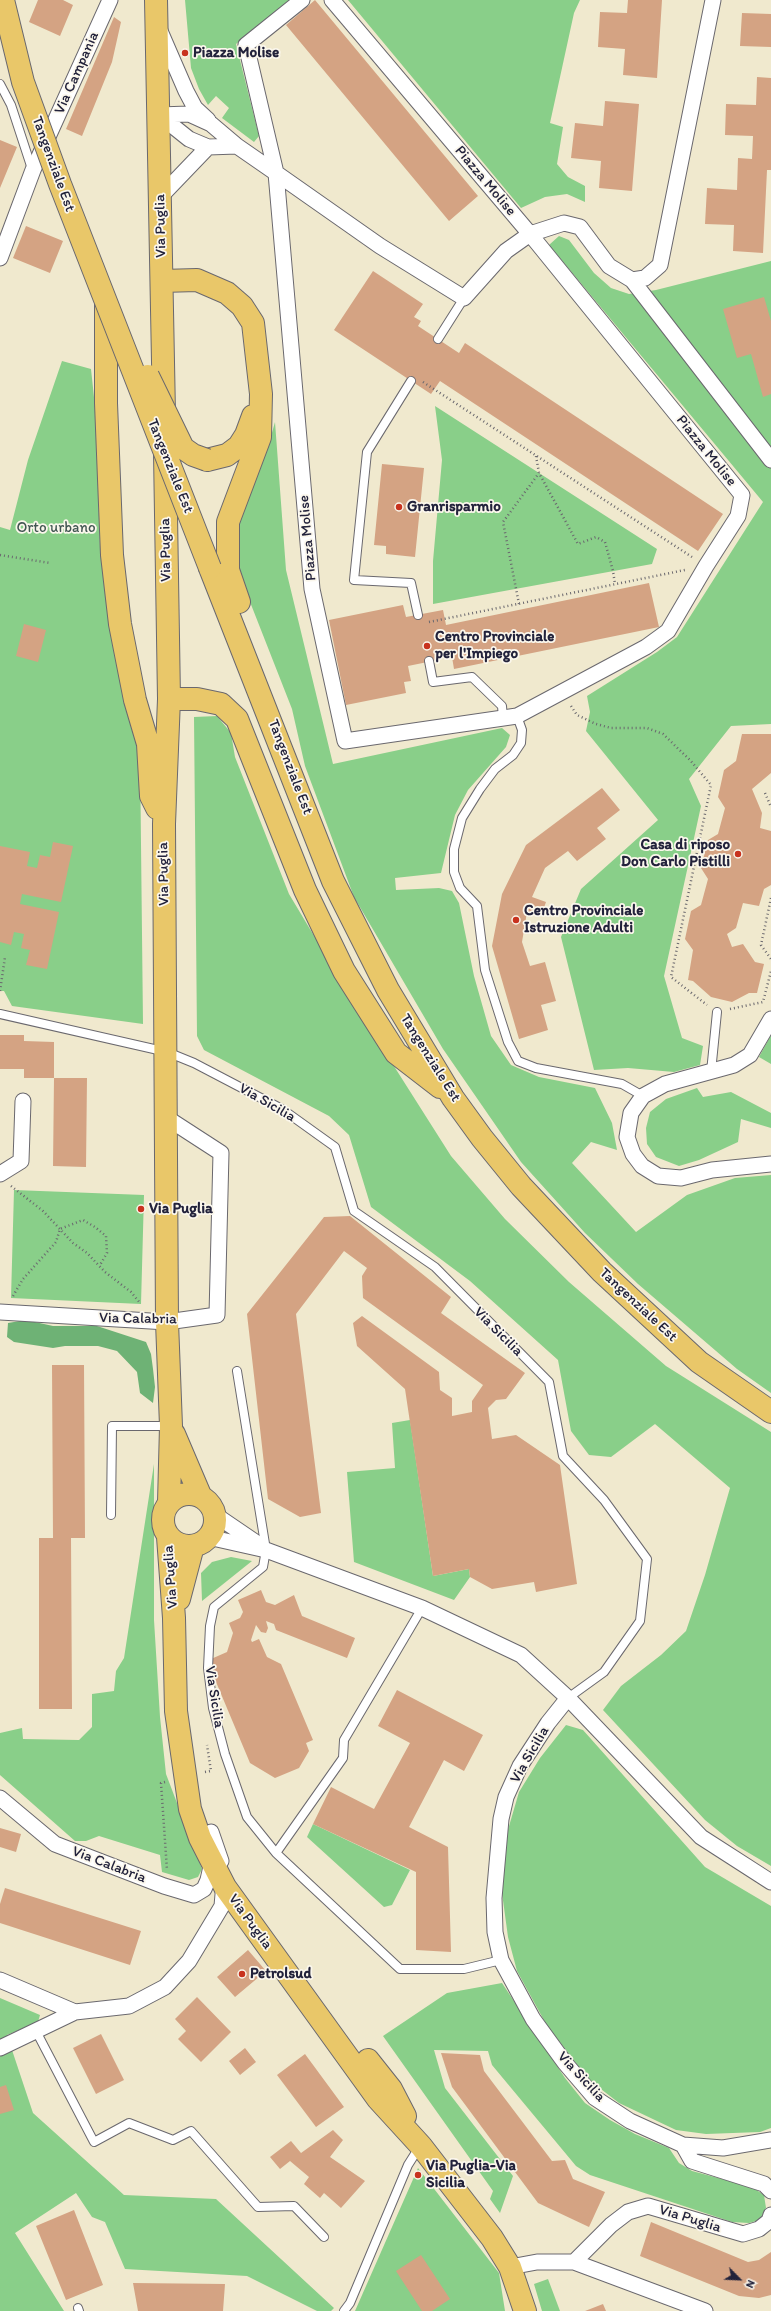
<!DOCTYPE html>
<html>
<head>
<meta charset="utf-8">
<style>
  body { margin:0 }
  #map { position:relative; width:771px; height:2311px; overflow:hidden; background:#f0e9ce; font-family:Itim,sans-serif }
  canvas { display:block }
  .north { position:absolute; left:719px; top:2259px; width:40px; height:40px; -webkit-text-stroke:3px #fbf7ec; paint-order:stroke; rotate:114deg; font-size:11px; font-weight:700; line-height:16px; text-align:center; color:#22223b }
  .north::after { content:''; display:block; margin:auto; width:14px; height:18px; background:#22223b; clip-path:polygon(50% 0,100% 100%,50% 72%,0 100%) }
</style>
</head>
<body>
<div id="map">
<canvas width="771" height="2311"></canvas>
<div class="north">N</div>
</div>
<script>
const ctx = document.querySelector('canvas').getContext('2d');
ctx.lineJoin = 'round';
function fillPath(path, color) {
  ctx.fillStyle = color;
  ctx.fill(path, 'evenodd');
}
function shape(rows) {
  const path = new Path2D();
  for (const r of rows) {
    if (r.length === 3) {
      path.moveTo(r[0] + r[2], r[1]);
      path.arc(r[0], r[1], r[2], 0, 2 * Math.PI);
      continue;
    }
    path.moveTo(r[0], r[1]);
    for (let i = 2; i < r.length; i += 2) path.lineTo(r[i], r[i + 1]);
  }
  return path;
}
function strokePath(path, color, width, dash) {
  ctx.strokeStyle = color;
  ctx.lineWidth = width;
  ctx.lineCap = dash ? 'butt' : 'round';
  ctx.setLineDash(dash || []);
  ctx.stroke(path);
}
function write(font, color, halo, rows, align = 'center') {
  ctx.font = font + ' Itim,sans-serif';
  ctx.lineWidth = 3.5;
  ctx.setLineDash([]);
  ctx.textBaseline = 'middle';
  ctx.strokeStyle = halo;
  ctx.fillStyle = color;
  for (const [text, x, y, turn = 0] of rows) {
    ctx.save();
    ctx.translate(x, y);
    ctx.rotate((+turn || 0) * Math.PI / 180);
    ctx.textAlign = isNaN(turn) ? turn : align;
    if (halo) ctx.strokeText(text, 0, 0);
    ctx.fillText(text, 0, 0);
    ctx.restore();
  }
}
const green = shape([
  [185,0,289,0,236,44,259,136,254,142,222,118,229,108,216,96,208,105,199,89,191,68],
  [348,0,580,0,574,13,550,123,563,127,557,164,568,177,585,186,585,202,567,194,545,197,521,208],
  [559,236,569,240,594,273,611,288,629,294,656,290,771,261,771,724,731,726,689,779,701,806,664,976,682,1038,703,1046,700,1065,674,1072,628,1068,594,1070,561,937,581,889,658,820,586,731,590,712,587,696,657,652,677,637,763,502,549,245],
  [62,361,91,369,96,416,100,547,140,754,143,1024,12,1006,4,991,0,991,0,527,10,530,28,460],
  [435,406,657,549,652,564,433,604,433,561,442,460],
  [275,422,286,570,333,764,502,728,510,735,506,747,468,790,455,815,441,873,395,878,396,890,439,888,452,891,459,903,474,976,491,1036,511,1065,539,1077,595,1088,612,1123,617,1150,591,1142,572,1163,636,1232,687,1195,735,1178,771,1175,771,1393,737,1369,638,1284,585,1233,521,1162,443,1049,354,897,305,766,292,709,241,579,236,556,235,532,252,479,268,447],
  [217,716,231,733,235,757,289,894,359,1011,451,1156,505,1219,569,1282,666,1366,771,1432,771,1866,737,1846,705,1820,603,1710,621,1686,661,1655,686,1631,705,1575,730,1488,655,1424,611,1457,589,1455,571,1431,558,1360,470,1281,371,1207,349,1135,329,1116,204,1050,197,1036,194,717],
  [771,1035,771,1064,759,1057],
  [697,1088,703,1097,731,1092,771,1113,771,1128,741,1119,738,1142,699,1160,679,1166,656,1157,647,1144,646,1128,650,1112,666,1099],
  [14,1190,144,1195,141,1304,11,1298],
  [410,1420,433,1576,469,1569,470,1577,454,1600,354,1562,347,1472,395,1468,392,1423],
  [154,1464,154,1620,160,1717,166,1774,202,1869,198,1877,189,1880,162,1872,160,1855,99,1836,86,1841,75,1841,0,1775,0,1733,22,1728,23,1739,79,1740,92,1727,92,1694,114,1691,116,1671,124,1658],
  [231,1557,252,1561,202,1601,201,1573,212,1562],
  [566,1725,583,1730,705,1867,771,1906,771,2128,760,2132,706,2134,676,2130,619,2103,588,2079,546,2024,517,1971,508,1937,502,1893,507,1833,519,1792,540,1758],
  [313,1824,410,1870,392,1905,384,1907,307,1837],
  [502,1983,565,2078,585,2103,610,2120,635,2134,669,2148,679,2163,692,2171,752,2187,764,2195,766,2208,760,2220,749,2223,732,2222,590,2175,576,2166,492,2065,488,2051,434,2050,445,2088,513,2176,500,2213,490,2199,493,2191,383,2036,447,1993],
  [0,1998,40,2015,38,2022,7,2035,33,2113,124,2195,216,2199,334,2308,331,2311,317,2311,247,2276,125,2269,105,2222,92,2217,76,2193,15,2233,64,2311,0,2311],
  [418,2168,499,2273,505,2311,355,2311],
  [548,2279,560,2311,542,2311,534,2284]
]);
const forest = shape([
  [26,1320,53,1326,97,1326,146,1342,151,1354,153,1369,155,1387,153,1403,140,1393,137,1372,117,1351,98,1346,65,1346,53,1348,14,1342,7,1337,8,1323]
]);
const building = shape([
  [38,0,63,0,73,5,60,36,29,22],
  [315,0,478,196,449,221,286,25],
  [628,0,662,0,657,78,623,75,625,49,598,47,600,12,627,13],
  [742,13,771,14,771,47,740,46],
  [114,17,121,22,112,62,82,136,66,129],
  [757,77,771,78,771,170,767,170,763,253,733,251,734,225,705,224,707,188,737,190,738,158,752,159,753,136,725,135,726,104,756,105],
  [605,101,639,104,632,191,599,188,601,161,571,158,575,123,603,126],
  [0,140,17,147,0,188],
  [26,226,63,241,50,273,13,258],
  [373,271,423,304,414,317,421,321,418,326,459,353,465,343,723,514,698,551,440,381,431,394,334,330],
  [764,297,771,321,771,394,763,397,751,354,737,358,723,309],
  [382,464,424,468,415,557,386,554,386,546,374,545],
  [649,583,659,627,454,669,452,657,408,666,411,681,404,682,406,693,346,705,329,620,403,605,406,617,443,610,446,625],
  [24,624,46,630,38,662,16,656],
  [742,734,771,734,771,773,752,789,762,813,760,828,771,831,771,885,764,889,759,906,743,903,736,928,727,934,732,947,743,944,755,962,764,964,757,993,749,993,732,1002,711,997,693,981,688,980,693,950,685,939,691,911,701,905,708,879,701,868,708,840,718,834,725,808,718,797,724,770,736,761],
  [602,788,620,810,597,828,606,839,577,861,568,851,545,868,532,897,546,902,541,916,527,912,522,942,530,966,545,962,556,1001,541,1005,548,1030,519,1039,492,946,502,894,526,845],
  [53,842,73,846,61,902,22,894,20,904,59,912,47,969,26,965,30,950,21,948,24,934,14,932,11,945,0,942,0,846,30,852,27,866,37,868,40,855,50,857],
  [0,1035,24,1035,24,1041,54,1042,54,1078,24,1078,24,1069,0,1069],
  [54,1078,87,1078,86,1167,53,1166],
  [350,1216,451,1297,441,1313,525,1373,506,1399,496,1400,488,1408,492,1439,516,1435,560,1465,577,1584,536,1592,534,1582,492,1589,470,1577,469,1569,433,1576,405,1389,357,1346,353,1323,362,1316,439,1372,440,1390,452,1398,452,1416,472,1412,472,1401,483,1385,363,1298,362,1276,367,1268,344,1251,296,1314,321,1513,300,1517,268,1499,247,1314,324,1217],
  [52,1365,84,1365,85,1538,71,1538,72,1709,39,1709,39,1538,53,1538],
  [261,1590,266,1602,275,1605,294,1595,302,1616,355,1638,347,1658,276,1630,274,1624,266,1621,268,1628,266,1633,261,1632,256,1625,251,1640,252,1642,259,1639,267,1657,281,1664,313,1740,306,1743,309,1751,299,1768,275,1778,250,1763,211,1670,211,1659,227,1652,233,1633,229,1623,240,1618,243,1612,238,1600],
  [397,1690,483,1735,464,1771,444,1760,409,1827,448,1847,451,1952,416,1950,416,1872,313,1824,331,1787,374,1809,410,1743,378,1726],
  [0,1828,21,1834,16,1852,0,1847],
  [5,1888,141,1931,130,1965,0,1923,0,1904],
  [248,1950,266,1971,235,1997,217,1977],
  [197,1997,231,2032,201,2062,178,2039,186,2031,175,2019],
  [101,2034,124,2080,96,2094,73,2048],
  [245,2048,256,2062,240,2075,229,2061],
  [441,2053,480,2055,484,2071,552,2161,565,2160,573,2179,605,2192,589,2227,538,2203,452,2087],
  [305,2054,344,2107,316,2127,277,2075],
  [6,2085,14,2110,0,2114,0,2087],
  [333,2130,343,2140,330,2157,365,2181,341,2208,324,2193,320,2198,304,2184,309,2177,290,2161,280,2169,270,2157,291,2141,301,2153],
  [74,2210,103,2285,66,2300,36,2226],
  [651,2222,748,2262,759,2260,771,2252,771,2295,759,2298,739,2296,640,2256],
  [421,2255,450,2299,432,2311,422,2311,396,2271],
  [133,2283,225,2284,223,2311,138,2311],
  [603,2304,606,2311,585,2311]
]);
const path = shape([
  [423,382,692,557],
  [536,456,539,473,578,544,596,537,605,542,613,571,615,584],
  [0,555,50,563],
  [519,604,503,522,539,473],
  [429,622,685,570],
  [571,706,577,715,596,724,611,728,647,728,663,734,690,760,711,785,671,977,707,1005],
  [765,793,771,807],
  [771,898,761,945,771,959],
  [0,991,5,957],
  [730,1009,763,1002,771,971],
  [11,1186,43,1211,73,1243,87,1253,105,1272,131,1292,140,1303],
  [13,1296,23,1279,56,1242,60,1229,83,1220,95,1227,106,1236,107,1253,100,1265],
  [205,1772,211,1771,207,1745],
  [165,1782,161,1783,167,1870]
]);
const service = shape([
  [0,84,11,105,32,169],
  [438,339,464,298],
  [411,381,367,452,354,580,411,583,418,615],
  [429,661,433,682,472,677,502,706,503,718],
  [517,716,522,730,521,743,513,755,495,769,480,789,462,818,454,849,454,872,460,888,477,906,485,970,508,1042,518,1061,536,1068,622,1084,643,1096],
  [0,1014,167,1052,194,1063,282,1109,335,1147,354,1211,435,1267,549,1382,563,1456,604,1500,647,1559,640,1621,604,1672,568,1698],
  [711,1072,717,1012],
  [237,1371,266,1550,263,1567,214,1607,210,1626,208,1668,213,1708,225,1754,247,1817,276,1853,400,1969,464,1969,501,1960],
  [111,1515,112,1426,171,1426],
  [276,1853,343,1758,344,1740,422,1608],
  [36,2031,94,2142,129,2123,173,2140,191,2131,258,2207,294,2206,324,2237],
  [78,2308,79,2311],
  [344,2311,350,2303,408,2165,420,2146]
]);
const minor = shape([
  [332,0,530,234,564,223,580,227,609,266,632,280,645,278,660,265,713,0],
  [160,31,186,91,195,108,208,120],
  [159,115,189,114,211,124,237,146,276,173,380,246,464,298,506,251,530,234,742,495,738,516,706,566,668,631,646,647,517,716,345,741,312,589,276,173,246,45,302,0],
  [159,115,189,139,208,147,237,146],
  [160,197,208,147],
  [0,258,33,170,110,0],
  [632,280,771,460],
  [771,1019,750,1055,734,1065,665,1084,643,1096,631,1113,627,1137,633,1154,642,1166,658,1176,681,1178,712,1170,771,1164],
  [0,1174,21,1161,23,1101],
  [0,1312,167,1322,217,1315,221,1153,167,1118],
  [214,1514,261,1546],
  [208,1537,266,1550,422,1608,521,1655,568,1698,701,1837,771,1882],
  [568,1698,548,1723,520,1766,506,1797,501,1819,494,1898,495,1932,501,1960,533,2019,565,2063,595,2098,630,2121,683,2145,723,2148,771,2140],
  [0,1798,55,1844,164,1886,194,1895,204,1889,208,1880,212,1862],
  [211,1832,221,1861],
  [0,1980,75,2012,129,2006,165,1987,189,1961,222,1906,224,1883],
  [0,2048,75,2012],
  [683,2145,692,2161,764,2184,771,2191],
  [574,2262,611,2225,628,2212,648,2206,743,2234,759,2229,769,2221,771,2215],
  [510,2267,537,2262,574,2262,705,2311]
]);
const primary = shape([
  [156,0,164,413],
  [162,281,197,280,227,293,242,306,253,323,261,394,260,437,228,522,228,570,239,602],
  [106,304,106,403,112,555,120,624,135,700,148,744,151,796,157,808],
  [165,453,169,699,164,824,167,1322,171,1426,169,1502],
  [207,460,227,455,239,446,246,435,253,416],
  [210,568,333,881,388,990,453,1098,482,1138,521,1186,602,1272,699,1362,771,1412],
  [169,699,197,699,221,704,237,719,305,890,344,971,396,1053,440,1087],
  [174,1434,200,1495],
  [189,1520,26],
  [168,1537,174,1618,176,1711,190,1809,200,1838,225,1887,378,2099,421,2146,492,2238,510,2267,525,2311],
  [179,1599,193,1546],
  [368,2060,391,2089,405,2116]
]);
const primaryBridge = shape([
  [3,0,23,82,60,184,210,568],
  [148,376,183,448,193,455,207,460]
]);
const markers = [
  [185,53,4,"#c8321e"],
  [399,507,4,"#c8321e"],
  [427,646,4,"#c8321e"],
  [738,854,4,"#c8321e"],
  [516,920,4,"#c8321e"],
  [141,1209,4,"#c8321e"],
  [242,1974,4,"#c8321e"],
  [418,2175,4,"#c8321e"]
];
const poiNames = [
  ["Piazza Molise",193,53],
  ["Granrisparmio",407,507],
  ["Centro Provinciale",435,637],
  ["per l'Impiego",435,654],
  ["Casa di riposo",730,845,"right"],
  ["Don Carlo Pistilli",730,862,"right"],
  ["Centro Provinciale",524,911],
  ["Istruzione Adulti",524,928],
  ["Via Puglia",149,1209],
  ["Petrolsud",250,1974],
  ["Via Puglia-Via",426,2166],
  ["Sicilia",426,2183]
];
const streetNames = [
  ["Via Campania",77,73,-66],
  ["Tangenziale Est",53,164,70],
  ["Piazza Molise",485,181,50],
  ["Via Puglia",161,226,-91],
  ["Piazza Molise",706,451,51],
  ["Tangenziale Est",170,466,68],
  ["Piazza Molise",308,538,-95],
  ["Via Puglia",166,550,-91],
  ["Tangenziale Est",290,767,69],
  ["Via Puglia",164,874,-91],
  ["Tangenziale Est",430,1058,58],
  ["Via Sicilia",267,1103,30],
  ["Tangenziale Est",638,1305,43],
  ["Via Calabria",138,1319,1],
  ["Via Sicilia",498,1332,45],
  ["Via Puglia",171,1577,-94],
  ["Via Sicilia",214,1697,81],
  ["Via Sicilia",530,1755,-60],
  ["Via Calabria",109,1865,21],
  ["Via Puglia",250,1922,54],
  ["Via Sicilia",581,2077,47],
  ["Via Puglia",690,2219,17]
];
const parkNames = [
  ["Orto urbano",56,528]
];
fillPath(green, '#89cf89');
fillPath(forest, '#6eb275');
fillPath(building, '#d4a383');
strokePath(service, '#6a686e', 10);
strokePath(minor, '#6a686e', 17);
strokePath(primary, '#6a686e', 24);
strokePath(path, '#6a686e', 2.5, [1, 3]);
strokePath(service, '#fff', 8);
strokePath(minor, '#fff', 15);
strokePath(primary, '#e9c769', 22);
strokePath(primaryBridge, '#6a686e', 24, []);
strokePath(primaryBridge, '#e9c769', 22);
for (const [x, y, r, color] of markers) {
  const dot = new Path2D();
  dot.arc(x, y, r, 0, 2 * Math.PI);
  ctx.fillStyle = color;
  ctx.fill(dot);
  strokePath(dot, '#fbf7ec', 1.5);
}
write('bold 15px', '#22223b', '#fbf7ec', poiNames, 'left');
write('15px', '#22223b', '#fbf7ec', streetNames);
write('15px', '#415652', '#fbf7ec', parkNames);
</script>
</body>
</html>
